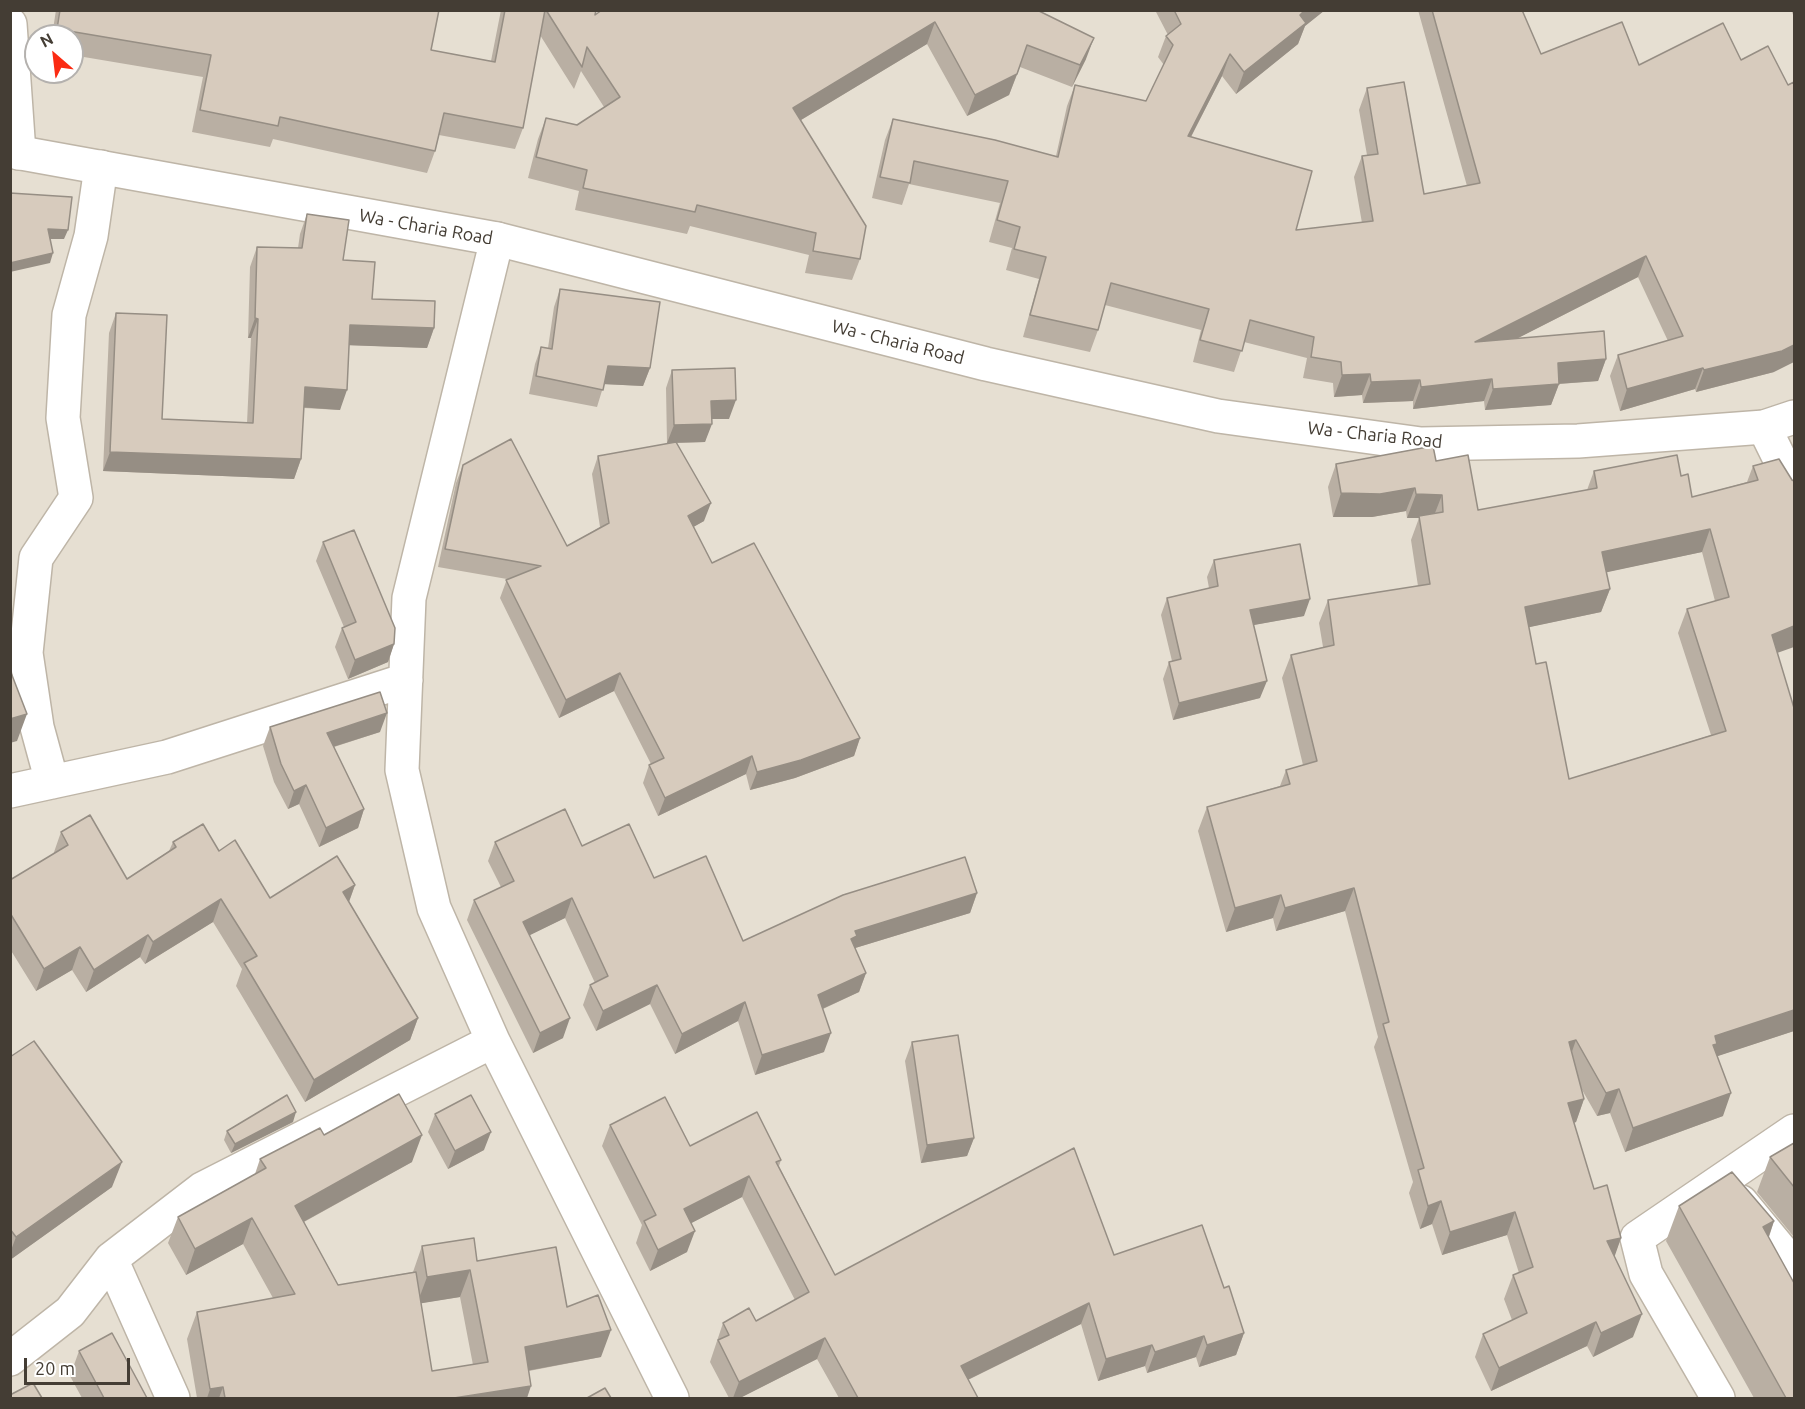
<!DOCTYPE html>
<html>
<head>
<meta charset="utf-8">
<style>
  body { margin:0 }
  #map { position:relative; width:1805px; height:1409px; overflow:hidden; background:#f2ede4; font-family:Ubuntu,sans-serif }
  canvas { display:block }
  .frame { position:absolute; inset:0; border:12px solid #443d34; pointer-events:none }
  .north { position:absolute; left:24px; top:24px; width:60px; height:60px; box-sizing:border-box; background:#fff; border:2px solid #b4b1ae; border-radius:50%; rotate:332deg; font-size:16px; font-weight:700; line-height:24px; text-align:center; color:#443d34 }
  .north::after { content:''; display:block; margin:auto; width:21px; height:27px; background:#fb2b13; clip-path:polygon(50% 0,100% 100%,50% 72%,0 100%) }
  .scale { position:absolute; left:24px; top:1358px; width:106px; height:27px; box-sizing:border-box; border:3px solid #443d34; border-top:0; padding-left:8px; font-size:18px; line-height:21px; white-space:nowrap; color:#443d34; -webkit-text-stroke:4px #fff; paint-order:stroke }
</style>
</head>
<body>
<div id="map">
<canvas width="1805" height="1409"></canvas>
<div class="frame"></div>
<div class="north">N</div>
<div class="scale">20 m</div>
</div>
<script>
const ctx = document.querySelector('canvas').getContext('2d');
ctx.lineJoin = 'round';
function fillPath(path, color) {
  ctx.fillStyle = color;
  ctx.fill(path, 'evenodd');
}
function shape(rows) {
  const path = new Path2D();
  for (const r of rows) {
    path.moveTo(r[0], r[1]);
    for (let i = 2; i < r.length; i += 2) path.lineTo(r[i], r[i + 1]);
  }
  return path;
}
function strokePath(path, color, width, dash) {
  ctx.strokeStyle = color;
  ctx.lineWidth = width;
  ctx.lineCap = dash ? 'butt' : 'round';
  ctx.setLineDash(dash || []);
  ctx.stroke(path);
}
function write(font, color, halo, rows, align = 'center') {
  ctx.font = font + ' Ubuntu,sans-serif';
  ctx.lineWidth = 4.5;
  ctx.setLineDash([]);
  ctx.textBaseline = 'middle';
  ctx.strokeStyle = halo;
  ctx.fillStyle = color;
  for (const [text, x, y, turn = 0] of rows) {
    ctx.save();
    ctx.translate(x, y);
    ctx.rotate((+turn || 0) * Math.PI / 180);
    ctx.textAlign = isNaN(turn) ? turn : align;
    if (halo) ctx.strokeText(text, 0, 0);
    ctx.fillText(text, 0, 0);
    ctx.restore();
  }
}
const residential = shape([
  [11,11,1794,11,1794,1398,11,1398],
  [36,36,72,36,72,72,36,72]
]);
const minor = shape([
  [10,24,19,153],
  [497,239,409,598,402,770,434,908,493,1041,672,1398],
  [1764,427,1794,488],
  [52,782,37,727,26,653,36,558,76,498,63,418,69,315,91,236,101,167],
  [10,791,167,757,406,680],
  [1741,1202,1794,1266],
  [111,1259,173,1398],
  [10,1359,70,1312,111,1259,202,1189,493,1041],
  [1718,1398,1646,1274,1637,1238,1794,1131]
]);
const tertiary = shape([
  [10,151,497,239,986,364,1218,416,1421,444,1578,441,1764,427,1794,417]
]);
const wall = shape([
  [56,10,439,10,431,50,491,61,501,10,596,10,595,15,1037,10,1086,59,1072,87,1020,67,1009,95,967,116,927,44,801,120,860,259,852,280,805,273,809,255,690,226,687,234,575,210,579,191,528,178,538,139,546,118,577,125,604,107,581,71,574,89,540,35,523,128,515,149,439,135,435,151,427,173,273,139,270,147,192,132,203,77,72,55,72,36,52,36],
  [1155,10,1325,10,1305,26,1298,44,1236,94,1222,76,1191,137,1296,230,1362,223,1354,177,1362,156,1367,155,1359,110,1367,88,1424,194,1467,186,1418,10,1522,10,1541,54,1639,65,1774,372,1696,392,1695,389,1620,411,1610,376,1618,355,1668,341,1638,277,1516,339,1606,359,1598,381,1559,384,1551,405,1485,410,1484,401,1413,409,1413,401,1363,403,1362,395,1334,397,1333,383,1303,378,1307,358,1244,342,1234,372,1193,362,1201,330,1105,305,1098,330,1090,352,1023,337,1039,279,1006,270,1012,248,989,242,1000,203,909,184,902,205,872,198,885,140,893,119,1056,156,1067,106,1075,85,1146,101,1164,65,1158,57,1166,36,1168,35],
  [1791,10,1794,10,1794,17],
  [307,214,372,299,434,328,427,348,349,345,340,410,304,408,301,459,294,479,103,471,109,333,116,313,162,419,247,423,251,338,248,338,250,267,257,247,298,248,300,234],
  [560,289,650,368,643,386,604,384,597,407,529,394,535,364,541,347,548,348,554,307],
  [672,370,729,419,711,419,705,442,677,443,704,521,693,527,712,563,860,738,854,756,795,778,750,790,746,774,658,816,643,783,649,765,651,764,614,691,559,718,500,598,507,579,438,567,456,483,463,465,567,546,600,527,592,474,598,456,672,443,667,443,666,388],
  [1779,459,1777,653,1794,708,1794,1031,1717,1056,1723,1116,1625,1152,1610,1113,1597,1116,1581,1088,1584,1099,1576,1122,1574,1123,1594,1189,1621,1238,1614,1256,1633,1337,1593,1357,1587,1346,1491,1391,1475,1357,1483,1334,1512,1320,1504,1299,1513,1275,1519,1273,1507,1235,1442,1255,1432,1224,1420,1229,1409,1193,1413,1182,1374,1047,1378,1037,1345,911,1276,931,1273,918,1226,932,1198,831,1207,807,1280,786,1286,770,1303,765,1282,678,1291,655,1323,647,1319,623,1328,600,1418,586,1411,540,1419,518,1407,518,1406,511,1372,517,1333,517,1328,487,1336,464,1436,461,1478,510,1587,490,1594,471,1681,476,1692,497,1747,482,1753,466],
  [1702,552,1715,601,1687,609,1678,633,1711,735,1569,779,1536,664,1529,627,1601,612,1610,589,1606,572],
  [323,542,394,644,388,662,348,679,335,647,342,628,344,627,316,561],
  [1214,560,1304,616,1253,625,1260,698,1173,720,1163,679,1169,662,1172,661,1161,615,1167,598,1209,588,1207,577],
  [270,727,380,732,334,747,364,809,358,828,319,847,299,804,288,809,274,782,263,746],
  [61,832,127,879,169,851,173,842,219,851,270,898,355,885,349,902,418,1018,410,1040,305,1102,236,986,242,969,213,922,145,964,140,957,86,992,72,970,36,991,10,949,10,880,53,855],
  [495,842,582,846,654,878,743,941,977,893,970,913,855,948,866,973,859,992,823,1009,824,1052,755,1075,738,1021,675,1054,650,1004,596,1031,583,1005,590,985,595,983,565,918,529,935,563,1038,533,1053,467,920,474,900,501,887,488,861],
  [912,1042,974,1138,967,1156,921,1163,905,1061],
  [10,1057,112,1187,10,1260],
  [435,1114,484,1150,448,1169,428,1132],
  [293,1122,231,1153,224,1140,227,1131],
  [610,1125,690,1146,781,1160,779,1166,835,1275,1114,1255,1224,1288,1244,1333,1236,1355,1199,1367,1196,1357,1147,1373,1145,1366,1098,1381,1081,1324,968,1380,978,1398,839,1398,817,1359,740,1398,729,1398,710,1362,723,1323,756,1321,795,1300,742,1197,691,1223,687,1252,650,1271,636,1243,642,1225,602,1146],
  [324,1135,412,1162,304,1222,338,1285,413,1272,422,1246,477,1261,567,1307,601,1357,529,1371,527,1398,197,1398,187,1339,197,1312,273,1298,243,1244,186,1275,168,1243,178,1217,255,1174,260,1159],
  [460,1297,473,1365,432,1371,421,1303],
  [1794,1143,1794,1237,1757,1192,1770,1157],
  [1679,1206,1774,1221,1769,1237,1794,1398,1754,1398,1666,1241],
  [79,1351,147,1398,82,1398,70,1376]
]);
const shadedWall = shape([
  [1305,10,1325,10,1305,26,1298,44,1236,94,1244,72,1300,15],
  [935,22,927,44,786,129,793,108],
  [1094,38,1086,59,1072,87,1080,65],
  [1230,54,1222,76,1180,158,1188,136],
  [1017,74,1009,95,967,116,975,95],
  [48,229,68,230,64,239,44,239],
  [53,253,50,263,10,272,10,263],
  [1646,256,1638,277,1467,364,1475,342],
  [255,318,258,319,251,338,248,338],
  [350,325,434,328,427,348,343,345],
  [1794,345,1794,362,1774,372,1696,392,1704,370],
  [1606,359,1598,381,1556,384,1559,384,1551,405,1485,410,1493,389,1558,363],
  [608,366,650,368,643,386,602,384],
  [1703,368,1695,389,1620,411,1627,389],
  [1370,374,1362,395,1334,397,1342,375],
  [1492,379,1484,401,1413,409,1421,387],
  [1420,380,1413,401,1363,403,1371,382],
  [305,387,347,390,340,410,298,407],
  [736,400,729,419,704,419,711,401],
  [712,424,705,442,667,443,674,425],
  [110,452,301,459,294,479,103,471],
  [1415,488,1406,511,1372,517,1333,517,1341,493],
  [1416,494,1442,495,1433,518,1419,516,1419,518,1407,518],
  [711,503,704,521,681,534,688,516],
  [1710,529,1702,552,1594,575,1602,552],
  [1610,589,1601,612,1516,630,1525,607],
  [1310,599,1304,616,1243,627,1250,610],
  [1794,626,1794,647,1763,658,1772,635],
  [394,644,388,662,348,679,355,660],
  [620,673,614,691,559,718,566,700],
  [1267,681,1260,698,1173,720,1179,703],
  [387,713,380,732,320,751,327,733],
  [27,714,17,741,10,743,10,719],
  [860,738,854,756,795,778,750,790,757,772],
  [752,756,746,774,658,816,665,798],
  [306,785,299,804,288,809,294,791],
  [364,809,358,828,319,847,326,828],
  [355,885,347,907,343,892],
  [1354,888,1345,911,1276,931,1285,908],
  [977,893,970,913,852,949,851,939,855,931],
  [1281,895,1273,918,1226,932,1235,908],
  [572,898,565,918,516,942,523,922],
  [221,899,213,922,145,964,153,942],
  [148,935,140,957,86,992,94,970],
  [80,947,72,970,36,991,44,969],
  [866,973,859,992,811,1014,818,995],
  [657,985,650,1004,596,1031,603,1011],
  [745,1002,738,1021,675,1054,682,1034],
  [1794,1010,1794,1031,1712,1058,1715,1036],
  [418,1018,410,1040,305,1102,314,1080],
  [570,1018,563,1038,533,1053,540,1033],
  [831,1033,824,1052,755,1075,762,1055],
  [1576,1040,1568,1063,1569,1042],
  [1619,1089,1610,1113,1597,1116,1606,1093],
  [1731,1093,1723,1116,1625,1152,1633,1128],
  [1584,1099,1576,1122,1560,1127,1568,1103],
  [296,1112,293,1122,231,1153,235,1144],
  [491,1132,484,1150,448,1169,455,1151],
  [422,1135,412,1162,285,1232,295,1206],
  [974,1138,967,1156,921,1163,927,1145],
  [122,1162,112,1187,10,1260,10,1253,16,1237],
  [749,1176,742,1197,676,1231,684,1209],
  [1441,1201,1432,1224,1420,1229,1428,1206],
  [1515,1212,1507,1235,1442,1255,1450,1232],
  [252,1218,243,1244,186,1275,195,1249],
  [1774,1221,1762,1256,1763,1227],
  [695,1231,687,1252,650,1271,658,1250],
  [1621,1238,1613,1261,1607,1241],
  [470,1270,460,1297,417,1304,427,1277],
  [1089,1303,1081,1324,953,1387,961,1366],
  [1642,1314,1633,1337,1593,1357,1601,1333],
  [1596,1322,1587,1346,1491,1391,1499,1368],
  [611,1330,601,1357,515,1373,525,1347],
  [1244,1333,1236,1355,1199,1367,1207,1345],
  [1204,1336,1196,1357,1147,1373,1155,1352],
  [825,1338,817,1359,740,1398,733,1398,739,1382],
  [1152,1345,1145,1366,1098,1381,1106,1359],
  [531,1386,527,1398,454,1398],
  [223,1387,219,1398,207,1398,210,1389]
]);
const building = shape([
  [60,10,439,10,431,50,495,62,505,10,545,10,523,128,444,113,435,151,280,117,278,126,200,110,211,55,57,29,60,10],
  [546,10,596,10,595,15,602,10,1037,10,1094,38,1080,65,1027,45,1017,74,975,95,935,22,793,108,866,226,860,259,813,251,816,233,697,205,695,212,583,188,587,170,536,157,546,118,577,125,620,97,587,47,582,67,546,10],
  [1174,10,1305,10,1300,15,1306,23,1244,72,1230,54,1188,136,1312,171,1296,230,1373,221,1362,156,1378,154,1367,88,1404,82,1424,194,1480,183,1432,10,1522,10,1541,54,1622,22,1639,65,1723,23,1741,60,1768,46,1788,85,1794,82,1794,345,1782,351,1704,370,1703,368,1627,389,1618,355,1683,336,1646,256,1475,342,1604,331,1606,359,1558,363,1559,384,1493,389,1492,379,1421,387,1420,380,1371,382,1370,374,1342,375,1341,362,1311,357,1314,337,1250,320,1242,351,1200,340,1209,309,1111,283,1098,330,1030,315,1046,257,1014,249,1020,227,997,220,1008,181,914,161,910,183,880,177,893,119,995,140,1058,157,1075,85,1146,101,1173,45,1166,36,1181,24,1174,10],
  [10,193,72,197,68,230,48,229,53,253,10,263,10,193],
  [307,214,349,220,343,260,375,262,372,299,435,301,434,328,350,325,347,390,305,387,301,459,110,452,116,313,167,315,162,419,253,423,258,319,255,318,257,247,302,248,307,214],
  [560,289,660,302,650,368,608,366,603,390,536,376,541,347,552,349,560,289],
  [735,368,736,400,711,401,712,424,674,425,672,370,735,368],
  [511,439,567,546,609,523,598,456,676,442,711,503,688,516,712,563,754,543,860,738,801,760,757,772,752,756,665,798,649,765,664,758,620,673,566,700,506,580,541,566,445,549,463,465,511,439],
  [1433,446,1436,461,1468,455,1478,510,1597,488,1594,471,1677,455,1681,476,1688,474,1692,497,1758,480,1753,466,1779,459,1792,480,1794,481,1794,626,1772,635,1794,708,1794,1010,1715,1036,1717,1044,1713,1045,1731,1093,1633,1128,1619,1089,1606,1093,1576,1040,1569,1042,1584,1099,1568,1103,1594,1189,1607,1185,1621,1238,1607,1241,1642,1314,1601,1333,1596,1322,1499,1368,1483,1334,1527,1313,1513,1275,1533,1267,1515,1212,1450,1232,1441,1201,1428,1206,1418,1170,1424,1168,1383,1024,1389,1022,1354,888,1285,908,1281,895,1235,908,1207,807,1290,784,1286,770,1317,761,1291,655,1334,645,1328,600,1430,584,1419,516,1443,512,1442,495,1416,494,1415,488,1380,494,1341,493,1336,464,1433,446],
  [1710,529,1729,597,1687,609,1726,731,1569,779,1546,662,1536,664,1525,607,1610,589,1602,552,1710,529],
  [354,530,395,628,394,644,355,660,342,628,356,622,323,542,354,530],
  [1300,544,1310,599,1250,610,1267,681,1179,703,1169,662,1181,659,1167,598,1218,586,1214,560,1300,544],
  [10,670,27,714,10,719,10,670],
  [380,692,387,713,327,733,364,809,326,828,306,785,294,791,281,764,270,727,380,692],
  [565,809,582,846,629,824,654,878,706,856,743,941,843,895,965,857,977,893,855,931,857,936,851,939,866,973,818,995,831,1033,762,1055,745,1002,682,1034,657,985,603,1011,590,985,608,976,572,898,523,922,570,1018,540,1033,474,900,514,881,495,842,565,809],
  [90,815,127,879,176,847,173,842,203,824,219,851,235,840,270,898,337,856,355,885,343,892,418,1018,314,1080,244,963,257,956,221,899,153,942,148,935,94,970,80,947,44,969,10,913,10,880,68,845,61,832,90,815],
  [958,1035,974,1138,927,1145,912,1042,958,1035],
  [34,1041,122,1162,16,1237,10,1229,10,1057,34,1041],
  [399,1094,422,1135,295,1206,338,1285,416,1272,432,1371,488,1362,470,1270,427,1277,422,1246,474,1238,477,1261,556,1247,567,1307,598,1295,611,1330,525,1347,531,1386,454,1398,225,1398,223,1387,210,1389,197,1312,295,1294,252,1218,195,1249,178,1217,266,1168,260,1159,320,1128,324,1135,399,1094],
  [287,1095,296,1112,235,1144,227,1131,287,1095],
  [471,1095,491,1132,455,1151,435,1114,471,1095],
  [665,1097,690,1146,757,1112,781,1160,776,1162,835,1275,1074,1148,1114,1255,1202,1225,1224,1288,1229,1286,1244,1333,1207,1345,1204,1336,1155,1352,1152,1345,1106,1359,1089,1303,961,1366,978,1398,858,1398,825,1338,739,1382,718,1340,729,1335,723,1323,749,1308,756,1321,809,1292,749,1176,684,1209,695,1231,658,1250,644,1221,656,1215,610,1125,665,1097],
  [1794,1143,1794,1187,1770,1157,1794,1143],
  [1732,1172,1774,1221,1763,1227,1794,1283,1794,1398,1786,1398,1679,1206,1732,1172],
  [112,1333,147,1398,104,1398,79,1351,112,1333],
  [33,1383,42,1398,10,1398,10,1395,33,1383],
  [605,1388,611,1398,587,1398,605,1388]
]);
const streetNames = [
  ["Wa - Charia Road",426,227,10],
  ["Wa - Charia Road",898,342,14],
  ["Wa - Charia Road",1375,435,6]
];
fillPath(residential, '#e6dfd2');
strokePath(minor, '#beb5a7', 36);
strokePath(tertiary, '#beb5a7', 36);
strokePath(minor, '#fff', 33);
strokePath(tertiary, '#fff', 33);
fillPath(wall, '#b9afa3');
fillPath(shadedWall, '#968e84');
fillPath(building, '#d7cbbd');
strokePath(building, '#968e84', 1.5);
write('18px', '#443d34', '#fff', streetNames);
</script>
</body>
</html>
